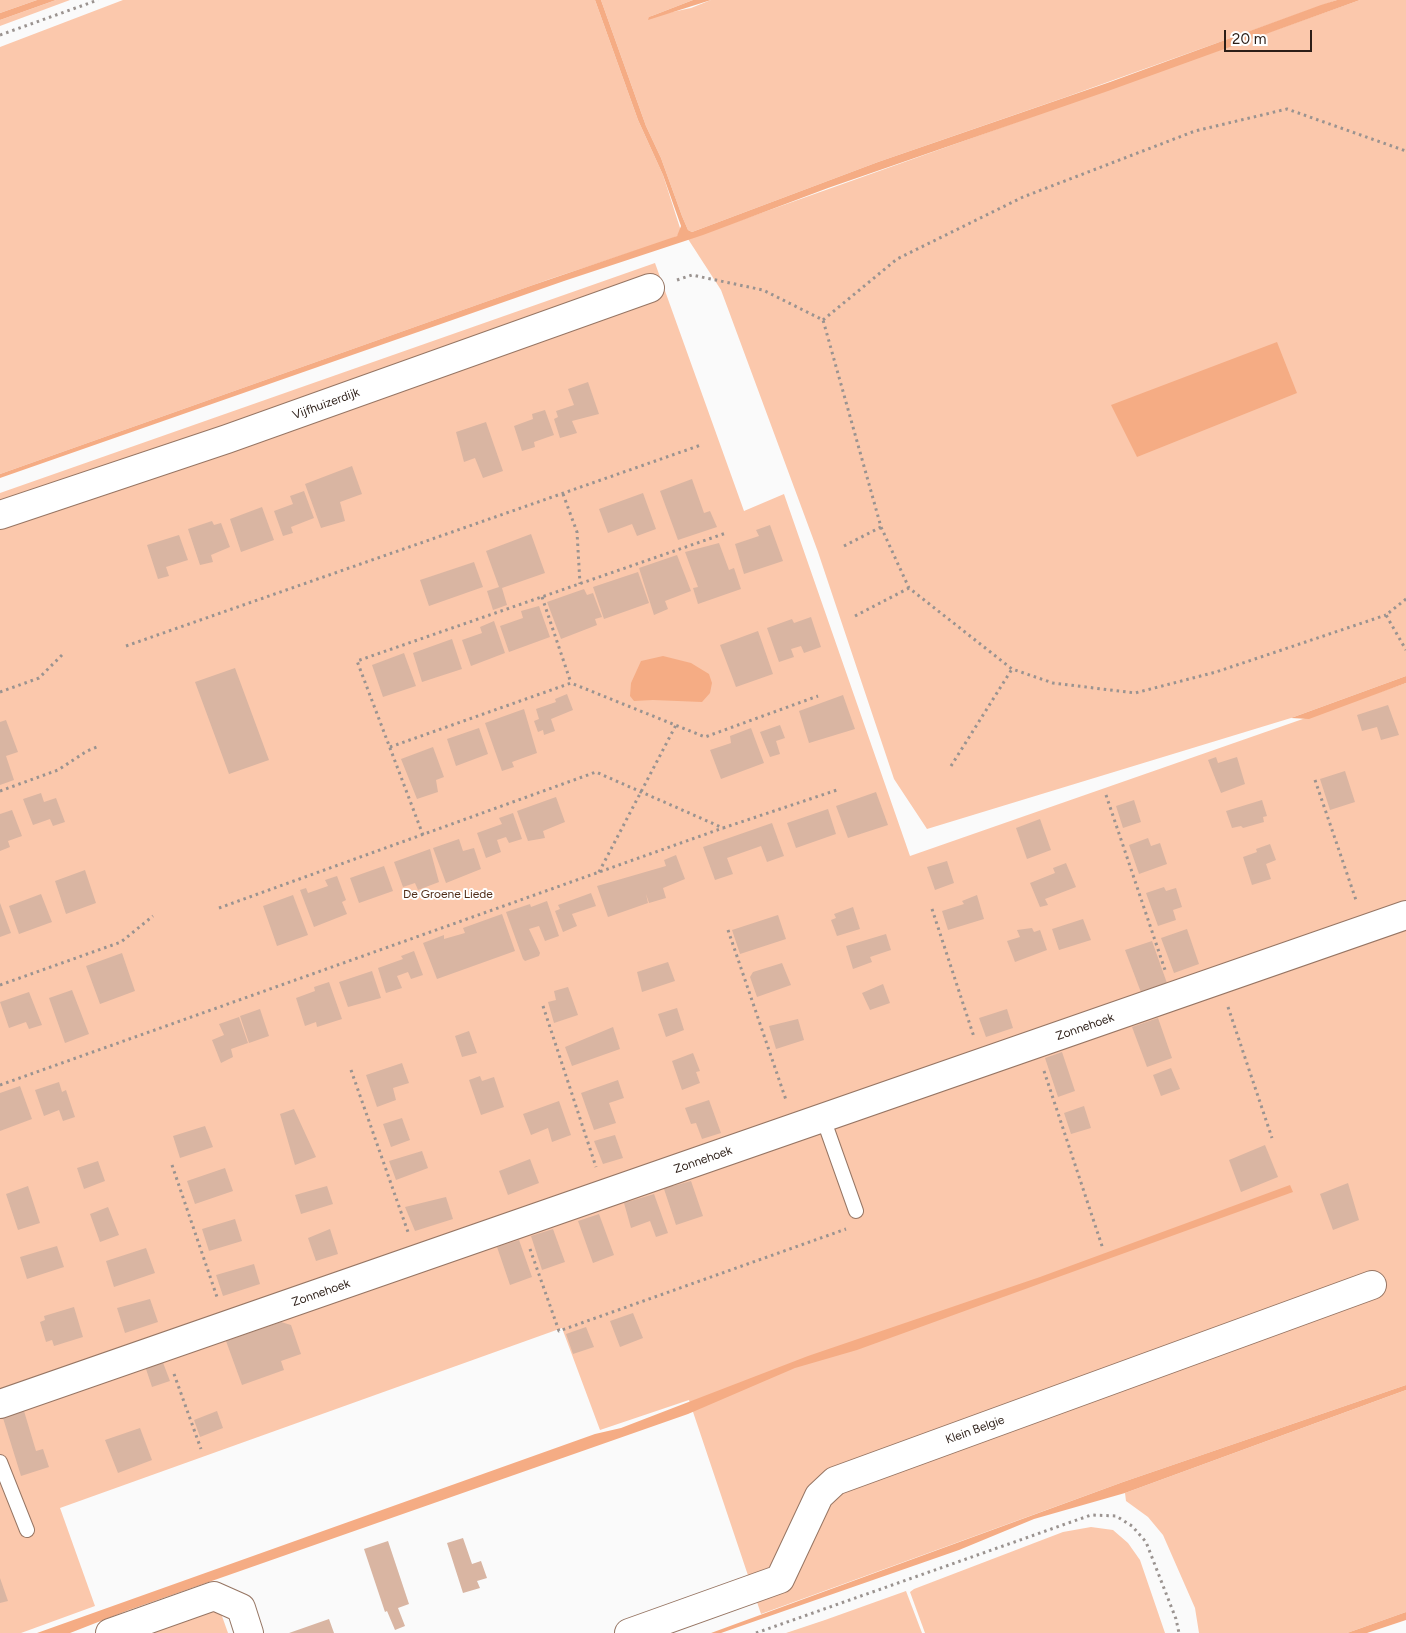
<!DOCTYPE html>
<html>
<head>
<meta charset="utf-8">
<style>
  body { margin:0 }
  #map { position:relative; width:1406px; height:1633px; overflow:hidden; background:#fafafa; font-family:Figtree,sans-serif }
  canvas { display:block }
  .scale { position:absolute; left:1224px; top:30px; width:88px; height:22px; box-sizing:border-box; border:2px solid #2c1e17; border-top:0; padding-left:6px; font-size:15px; line-height:18px; white-space:nowrap; color:#2c1e17; -webkit-text-stroke:4px #fff; paint-order:stroke }
</style>
</head>
<body>
<div id="map">
<canvas width="1406" height="1633"></canvas>
<div class="scale">20 m</div>
</div>
<script>
const ctx = document.querySelector('canvas').getContext('2d');
ctx.lineJoin = 'round';
function fillPath(path, color) {
  ctx.fillStyle = color;
  ctx.fill(path, 'evenodd');
}
function shape(rows) {
  const path = new Path2D();
  for (const r of rows) {
    path.moveTo(r[0], r[1]);
    for (let i = 2; i < r.length; i += 2) path.lineTo(r[i], r[i + 1]);
  }
  return path;
}
function strokePath(path, color, width, dash) {
  ctx.strokeStyle = color;
  ctx.lineWidth = width;
  ctx.lineCap = dash ? 'butt' : 'round';
  ctx.setLineDash(dash || []);
  ctx.stroke(path);
}
function write(font, color, halo, rows, align = 'center') {
  ctx.font = font + ' Figtree,sans-serif';
  ctx.lineWidth = 4;
  ctx.setLineDash([]);
  ctx.textBaseline = 'middle';
  ctx.strokeStyle = halo;
  ctx.fillStyle = color;
  for (const [text, x, y, turn = 0] of rows) {
    ctx.save();
    ctx.translate(x, y);
    ctx.rotate((+turn || 0) * Math.PI / 180);
    ctx.textAlign = isNaN(turn) ? turn : align;
    if (halo) ctx.strokeText(text, 0, 0);
    ctx.fillText(text, 0, 0);
    ctx.restore();
  }
}
const green = shape([
  [0,0,37,0,0,13],
  [56,0,70,0,0,26,0,20],
  [123,0,595,0,638,120,663,175,681,231,677,236,671,239,550,279,0,474,0,47],
  [601,0,693,0,649,17,691,8,711,0,1337,0,1066,97,878,162,692,232,688,230,682,216,661,158,646,126],
  [1360,0,1406,0,1406,676,1291,718,927,829,894,779,818,552,721,290,688,239],
  [655,263,744,511,784,494,910,856,1406,683,1406,1385,1123,1482,761,1614,689,1400,600,1430,562,1328,60,1508,95,1606,21,1633,0,1633,0,493],
  [1406,1390,1406,1612,1347,1633,1199,1633,1195,1608,1163,1535,1148,1517,1126,1501,1125,1493],
  [1091,1527,1113,1530,1128,1543,1140,1560,1165,1633,925,1633,910,1592,914,1589,1063,1532],
  [906,1591,922,1633,786,1633,825,1620],
  [217,1602,228,1633,133,1633]
]);
const water = shape([
  [37,0,56,0,0,20,0,13],
  [595,0,601,0,646,126,661,158,682,216,688,230,692,232,878,162,1110,82,1321,5,1337,0,1360,0,1108,91,828,188,703,235,564,281,0,478,0,474,533,285,677,236,681,226,663,175,638,120],
  [693,0,711,0,648,20,649,17],
  [1277,342,1297,393,1137,457,1111,405],
  [663,656,691,663,709,674,712,683,710,693,702,702,653,700,634,701,630,696,631,683,641,661],
  [1406,676,1406,683,1309,719,1291,718],
  [1290,1185,1293,1192,857,1350,795,1368,688,1414,129,1610,70,1633,37,1633,595,1434,621,1428,808,1356,1040,1277],
  [1406,1385,1406,1390,1125,1493,1034,1519,959,1550,721,1633,711,1633,1123,1482],
  [1406,1612,1406,1620,1367,1633,1347,1633]
]);
const building = shape([
  [588,382,599,414,572,421,577,433,560,438,554,419,558,417,556,411,574,405,568,389],
  [545,410,554,435,534,442,535,447,522,451,514,426,533,419,532,414],
  [486,422,503,471,483,478,475,458,464,462,456,432],
  [352,466,362,494,340,502,345,521,321,528,305,484],
  [692,479,704,513,710,511,717,527,678,540,660,491],
  [304,491,314,518,291,527,293,533,283,536,274,511,293,504,290,496],
  [643,493,656,529,637,536,632,524,608,533,599,509],
  [262,507,274,540,241,552,230,519],
  [212,521,214,525,221,523,230,547,211,555,213,562,200,565,188,529],
  [770,525,783,561,744,574,735,544,759,536,756,530],
  [531,534,545,573,502,588,507,605,493,610,487,591,499,587,486,551],
  [179,535,188,560,166,567,169,576,158,579,147,545],
  [719,543,729,570,734,568,741,589,698,604,693,588,698,587,685,552],
  [677,555,691,591,665,601,668,609,654,615,639,568],
  [474,562,483,587,429,606,420,580],
  [638,572,649,603,604,619,593,587],
  [584,589,587,595,593,593,602,617,595,619,597,625,561,639,547,602],
  [539,606,550,637,509,652,500,626,523,618,521,611],
  [811,617,821,647,804,653,801,646,791,649,794,657,779,662,767,628,792,619,794,623],
  [494,621,505,653,471,666,462,640,482,633,480,627],
  [758,631,773,674,736,687,720,645],
  [452,639,462,669,422,682,413,653],
  [404,653,416,686,383,697,372,665],
  [235,668,269,760,229,774,195,682],
  [567,694,573,710,551,719,555,731,544,735,543,730,538,732,534,721,539,719,536,709,556,702,555,699],
  [843,695,855,729,809,743,799,711],
  [1388,705,1399,735,1381,740,1377,727,1362,731,1357,715],
  [524,709,537,753,512,762,514,767,502,771,485,723],
  [6,720,18,752,6,756,14,780,0,785,0,722],
  [780,725,785,738,776,741,780,754,770,757,760,732],
  [479,728,488,754,456,766,447,739],
  [751,728,764,763,721,779,710,750,731,743,730,736],
  [433,747,444,777,436,780,438,792,417,799,401,759],
  [1216,757,1218,763,1237,757,1245,784,1221,793,1208,760],
  [1345,771,1355,802,1330,810,1320,779],
  [876,792,888,825,848,838,836,806],
  [41,793,44,802,56,798,65,822,53,826,50,819,33,825,23,799],
  [556,797,565,822,543,831,545,838,528,841,517,811],
  [1134,800,1141,822,1123,828,1116,806],
  [1262,800,1267,816,1263,817,1264,822,1243,828,1241,826,1232,828,1226,811],
  [828,809,836,834,796,848,787,823],
  [12,810,22,836,8,841,10,847,0,851,0,814],
  [513,813,522,839,509,843,506,837,497,840,501,852,486,858,477,833,502,824,499,818],
  [1040,819,1051,850,1027,859,1016,828],
  [772,823,784,856,767,862,761,846,727,858,733,874,715,880,703,847],
  [1148,838,1151,846,1160,843,1167,864,1139,874,1129,845],
  [459,839,463,851,474,848,481,869,446,883,433,848],
  [1270,844,1276,860,1266,864,1271,879,1252,885,1243,857,1257,852,1256,849],
  [430,849,439,882,418,890,415,883,403,887,394,862],
  [676,855,685,879,663,888,666,898,649,903,646,894,648,903,608,917,597,886,666,866,664,860],
  [947,861,954,883,935,890,927,867],
  [1066,863,1076,887,1045,899,1048,905,1040,907,1030,883,1055,873,1053,868],
  [384,866,393,891,359,903,350,878],
  [85,870,96,903,66,914,55,881],
  [337,876,346,900,342,902,347,914,314,927,300,890,306,888,308,893,328,886,325,880],
  [1164,887,1166,891,1176,888,1182,907,1173,910,1176,920,1158,926,1146,893],
  [591,893,596,906,572,914,577,926,563,932,555,911,560,909,558,905],
  [41,894,52,922,19,934,9,906],
  [293,895,308,935,277,946,263,906],
  [977,895,984,919,948,930,942,911,964,904,962,901],
  [547,901,559,936,545,941,539,926,529,929,540,953,539,956,525,961,523,959,506,912,530,904,531,907],
  [0,903,11,933,0,937],
  [853,907,860,929,837,936,831,920,836,918,834,914],
  [502,914,515,951,437,979,423,943,444,935,444,939,465,933,463,928],
  [778,915,786,939,740,954,732,930],
  [1083,919,1091,940,1059,950,1052,929],
  [1032,928,1034,932,1040,930,1047,950,1015,962,1007,941,1020,937,1017,930],
  [1187,929,1199,964,1174,973,1161,938],
  [886,934,891,950,870,957,872,962,853,969,846,946],
  [1152,941,1168,986,1142,995,1125,950],
  [414,951,423,975,411,979,408,972,397,976,402,988,386,993,378,968,403,959,401,956],
  [122,953,135,991,100,1004,86,966],
  [668,962,675,981,642,992,637,972],
  [782,963,791,985,757,997,750,977,753,972],
  [372,971,381,998,348,1007,339,982],
  [329,982,342,1019,317,1027,316,1022,305,1026,296,998,315,991,314,987],
  [883,984,890,1003,870,1010,862,993],
  [568,987,578,1015,554,1023,548,1002,556,1000,554,991],
  [72,990,89,1034,65,1043,49,998],
  [29,992,42,1025,29,1029,26,1022,9,1028,0,1002],
  [677,1008,684,1030,666,1037,658,1014],
  [260,1009,269,1036,249,1043,240,1016],
  [1007,1009,1013,1028,986,1037,979,1018],
  [239,1017,248,1043,231,1049,233,1057,221,1063,212,1040,224,1035,219,1024],
  [1158,1018,1172,1058,1147,1067,1132,1027],
  [798,1019,804,1040,776,1049,769,1026],
  [613,1027,620,1049,572,1066,565,1047],
  [469,1031,477,1053,462,1057,455,1036],
  [1062,1052,1075,1091,1058,1097,1045,1058],
  [693,1053,700,1071,696,1072,700,1083,682,1090,672,1061],
  [402,1063,409,1083,393,1088,396,1100,377,1107,366,1075],
  [1171,1068,1180,1089,1161,1096,1153,1075],
  [480,1076,482,1081,494,1077,504,1107,481,1115,469,1080],
  [618,1080,624,1098,609,1103,616,1123,594,1130,581,1093],
  [59,1082,62,1092,66,1090,75,1117,63,1121,59,1110,44,1116,35,1090],
  [20,1086,32,1119,0,1131,0,1093],
  [709,1100,721,1133,702,1139,696,1123,691,1124,685,1108],
  [559,1101,571,1135,552,1142,548,1128,531,1135,523,1114],
  [1084,1106,1091,1128,1071,1134,1064,1113],
  [294,1109,316,1157,295,1165,280,1114],
  [402,1118,410,1140,391,1147,383,1124],
  [205,1126,213,1147,180,1158,173,1136],
  [615,1135,623,1158,603,1164,594,1141],
  [1265,1145,1278,1177,1241,1192,1229,1160],
  [422,1151,428,1168,396,1180,389,1161],
  [530,1159,539,1183,508,1195,499,1171],
  [98,1161,105,1181,84,1189,77,1168],
  [225,1168,233,1191,195,1204,187,1181],
  [691,1181,703,1216,676,1225,663,1186,672,1183,673,1186],
  [1348,1183,1359,1220,1333,1230,1320,1194],
  [28,1186,40,1223,18,1230,6,1194],
  [327,1186,333,1204,301,1214,295,1195],
  [654,1194,668,1233,656,1237,650,1221,631,1228,624,1203],
  [446,1197,453,1219,415,1231,405,1207],
  [108,1207,119,1235,100,1242,90,1214],
  [599,1214,614,1255,593,1263,578,1221],
  [235,1219,242,1241,209,1251,202,1229],
  [330,1229,338,1254,316,1261,308,1238],
  [553,1229,565,1262,542,1270,531,1236],
  [519,1240,532,1277,510,1285,497,1247],
  [57,1246,64,1267,27,1279,20,1257],
  [146,1248,155,1273,114,1287,106,1261],
  [254,1264,260,1284,223,1296,216,1275],
  [150,1299,158,1322,125,1333,117,1308],
  [74,1307,83,1337,54,1346,52,1340,46,1342,40,1322,45,1320,44,1316],
  [633,1313,643,1338,620,1347,610,1321],
  [281,1322,291,1325,301,1354,281,1361,284,1370,242,1385,226,1341],
  [586,1327,594,1347,573,1354,566,1334],
  [162,1360,170,1381,152,1387,145,1366],
  [24,1411,36,1451,43,1449,49,1467,21,1476,3,1418],
  [217,1411,223,1428,200,1437,194,1420],
  [140,1428,152,1460,118,1473,105,1440],
  [463,1538,472,1564,481,1561,487,1578,477,1581,480,1588,463,1593,447,1543],
  [388,1541,409,1604,398,1608,405,1626,395,1630,387,1611,385,1612,364,1549],
  [0,1578,8,1601,0,1603],
  [329,1619,334,1633,289,1633]
]);
const path = shape([
  [0,35,98,0],
  [677,280,692,275,763,290,823,320,881,527,909,588,1012,669,1053,683,1135,693,1216,672,1386,615],
  [823,320,897,259,1023,197,1195,131,1287,109,1406,151],
  [563,494,577,532,580,584],
  [844,546,881,527],
  [542,597,571,683],
  [1406,599,1386,615,1406,650],
  [855,616,909,588],
  [126,646,701,445],
  [0,692,39,678,63,654],
  [390,747,571,683,705,737,818,696],
  [951,766,1012,669],
  [1315,780,1357,903],
  [0,791,58,770,87,751,97,747],
  [1106,795,1165,970],
  [423,835,357,661,726,533],
  [599,872,676,725],
  [219,908,596,772,723,828,840,789],
  [932,909,974,1037],
  [728,930,786,1100],
  [0,985,121,942,153,916],
  [543,1006,596,1167],
  [1228,1007,1272,1138],
  [351,1070,408,1232],
  [1044,1071,1103,1249],
  [0,1085,723,828],
  [172,1165,217,1297],
  [530,1249,559,1331,846,1229],
  [174,1374,201,1449],
  [756,1633,1091,1515,1116,1516,1132,1526,1146,1542,1176,1619,1179,1633]
]);
const service = shape([
  [823,1118,856,1211],
  [0,1462,27,1530]
]);
const minor = shape([
  [0,515,227,439,650,288],
  [0,1404,1406,915],
  [110,1633,214,1596,241,1608,249,1633],
  [629,1633,780,1579,819,1496,835,1481,1372,1285]
]);
const streetNames = [
  ["Vijfhuizerdijk",326,404,-20],
  ["Zonnehoek",1085,1027,-19],
  ["Zonnehoek",703,1160,-19],
  ["Zonnehoek",321,1293,-19],
  ["Klein Belgie",975,1430,-20]
];
const parkNames = [
  ["De Groene Liede",448,894]
];
fillPath(green, '#fbc8ac');
fillPath(water, '#f5ac84');
fillPath(building, '#d9b5a2');
strokePath(service, '#967563', 16);
strokePath(minor, '#967563', 30);
strokePath(path, '#9a9390', 3, [2.5, 4]);
strokePath(service, '#fff', 14);
strokePath(minor, '#fff', 28);
write('12px', '#2c1e17', '#fff', streetNames);
write('12px', '#502c17', '#fff', parkNames);
</script>
</body>
</html>
